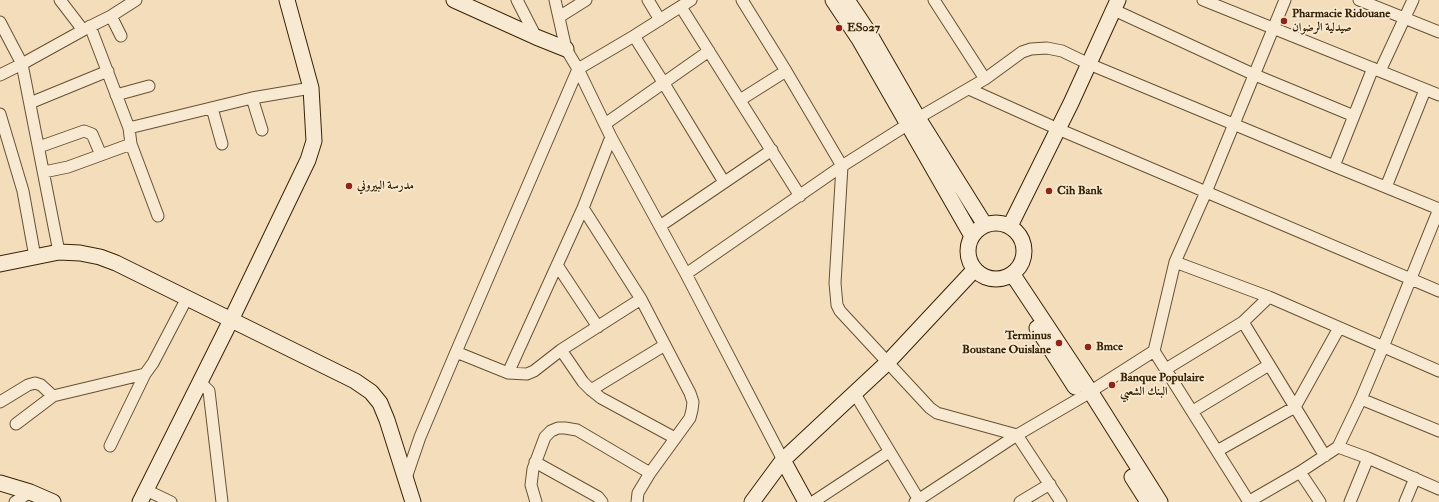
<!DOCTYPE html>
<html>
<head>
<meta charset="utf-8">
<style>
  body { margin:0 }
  canvas { display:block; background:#f4ddbb }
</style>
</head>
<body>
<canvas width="1439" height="502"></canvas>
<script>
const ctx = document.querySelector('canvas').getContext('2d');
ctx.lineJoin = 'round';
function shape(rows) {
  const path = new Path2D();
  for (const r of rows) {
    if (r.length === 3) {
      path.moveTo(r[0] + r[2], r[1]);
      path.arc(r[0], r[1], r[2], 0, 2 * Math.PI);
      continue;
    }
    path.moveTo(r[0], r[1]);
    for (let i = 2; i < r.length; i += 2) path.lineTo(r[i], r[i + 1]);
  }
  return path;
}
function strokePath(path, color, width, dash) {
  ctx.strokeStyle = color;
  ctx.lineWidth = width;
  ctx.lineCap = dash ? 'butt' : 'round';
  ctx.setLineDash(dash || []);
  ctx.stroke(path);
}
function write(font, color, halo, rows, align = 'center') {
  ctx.font = font + ' "IM FELL Double Pica",Amiri,serif';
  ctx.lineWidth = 3.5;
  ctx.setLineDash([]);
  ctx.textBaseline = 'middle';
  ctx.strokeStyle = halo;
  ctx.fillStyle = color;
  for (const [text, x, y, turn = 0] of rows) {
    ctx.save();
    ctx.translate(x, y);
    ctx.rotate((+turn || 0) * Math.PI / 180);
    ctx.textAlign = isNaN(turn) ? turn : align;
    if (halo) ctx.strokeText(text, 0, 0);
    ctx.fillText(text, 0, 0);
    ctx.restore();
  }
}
const street = shape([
  [60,0,83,30],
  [517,0,536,37],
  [555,0,566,49,578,69,611,137,686,274,783,460],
  [648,0,660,20],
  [742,0,786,71,842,166,835,283,837,305,840,311,930,408,937,413,1017,435,1061,502],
  [1203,0,1439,95],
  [1359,0,1439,32],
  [681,7,800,196],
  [1114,10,1255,75,1354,116],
  [111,16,121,36],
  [559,17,586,0],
  [0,22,22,64,59,252],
  [90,26,129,128,131,144,158,216],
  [634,36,663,82,724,182],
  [1373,68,1334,166,1439,209],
  [1380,71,1413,0],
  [0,75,22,64,87,28,111,16,136,0],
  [985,79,1022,52,1031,49,1047,48,1062,51,1089,64,1334,166],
  [969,89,1058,129,1439,291],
  [116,95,149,86],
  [252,98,262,130],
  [740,100,786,71],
  [30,103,108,71],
  [212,108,222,144],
  [0,114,23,191,35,257],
  [605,124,709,51],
  [129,128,252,98,311,88],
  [39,147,84,131,92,134,101,155,68,167,44,172],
  [101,155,131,144],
  [1386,187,1425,90],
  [660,226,772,150],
  [1175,262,1269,297,1439,371],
  [557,265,598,327],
  [686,274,842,166,918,118,985,79,934,0],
  [1269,297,1243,322,1325,456],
  [561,350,583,382,591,390,601,398,675,438],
  [1154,351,1249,502],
  [456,352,508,373,527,374,534,371,561,350,641,299,583,208,611,137],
  [1166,369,1243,322],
  [508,373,583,208],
  [145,374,153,363,187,298],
  [200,382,209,391,222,502],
  [591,390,665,345],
  [855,394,919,500],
  [1361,399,1439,431],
  [0,402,28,385,35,383,41,385,53,396,145,374,110,446],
  [1193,411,1269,365],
  [16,424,53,396],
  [1338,447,1368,458,1439,489],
  [1217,451,1295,407,1339,328],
  [535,462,598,497,602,502],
  [1300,472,1320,502],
  [406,478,420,437,456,352,578,69,634,36,691,0],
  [146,490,171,502],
  [15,502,30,492],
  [536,502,531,485,533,469,545,437,551,431,558,428,565,428,577,430,650,473],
  [637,502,638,493,650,473,690,418,692,410,693,402,690,393,641,299],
  [813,502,889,452],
  [915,502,1017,435,1082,397,1154,351,1175,262,1206,192,1285,0],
  [1020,502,1050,484],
  [1248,502,1300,472,1338,447,1361,399,1383,347,1439,209],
  [1350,502,1368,458],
  [1405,502,1415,478]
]);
const secondary = shape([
  [454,0,536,37,566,49],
  [833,0,859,39,972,236],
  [847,0,869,33,918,118,985,225],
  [996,251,28],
  [1010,226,1071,103,1118,0],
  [0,264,59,252,80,253,100,257,116,263,355,381,371,392,380,403,387,420,413,502],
  [1013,275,1090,391,1160,502],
  [1037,328,1075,387],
  [783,460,806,502],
  [1132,477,1148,502],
  [0,483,30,492,53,502],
  [140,502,231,320,308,160,314,141,311,88,287,0],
  [752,502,783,460,888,362,974,270]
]);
const markers = [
  [1284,21,4,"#8f2418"],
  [839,28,4,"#8f2418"],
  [349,186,4,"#8f2418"],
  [1049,191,4,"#8f2418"],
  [1059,343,4,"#8f2418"],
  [1088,347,4,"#8f2418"],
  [1112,385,4,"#8f2418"]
];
const poiNames = [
  ["Pharmacie Ridouane",1292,14],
  ["صيدلية الرضوان",1292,28],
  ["ES027",847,28],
  ["مدرسة البيروني",357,186],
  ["Cih Bank",1057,191],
  ["Terminus",1051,336,"right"],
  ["Boustane Ouislane",1051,350,"right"],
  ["Bmce",1096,347],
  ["Banque Populaire",1120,378],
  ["البنك الشعبي",1120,392]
];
strokePath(street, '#665231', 13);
strokePath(secondary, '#372303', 17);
strokePath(street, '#f8e9d3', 11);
strokePath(secondary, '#f8e9d3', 15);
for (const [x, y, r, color] of markers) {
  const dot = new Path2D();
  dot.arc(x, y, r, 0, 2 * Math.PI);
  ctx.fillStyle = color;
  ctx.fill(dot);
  strokePath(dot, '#f8e9d3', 1.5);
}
write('bold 12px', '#372303', '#f8e9d3', poiNames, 'left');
</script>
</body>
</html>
